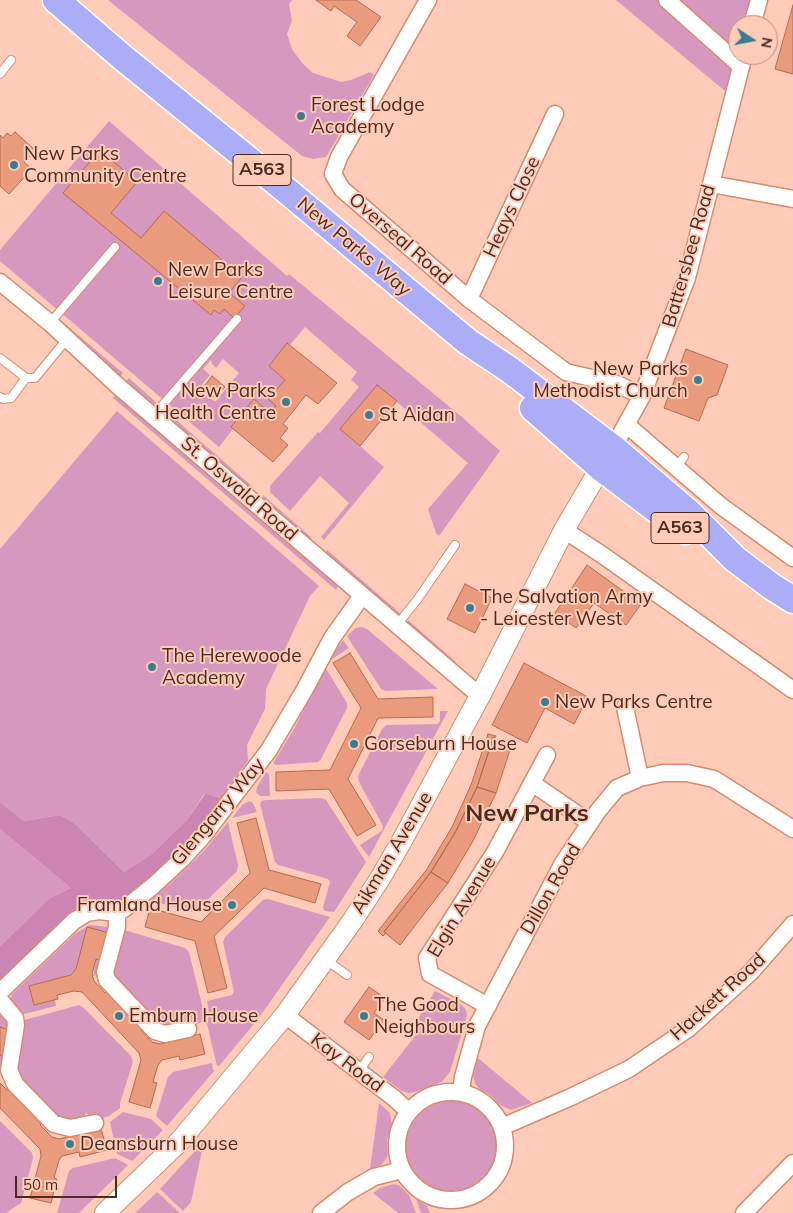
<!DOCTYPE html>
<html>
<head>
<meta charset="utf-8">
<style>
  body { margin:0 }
  #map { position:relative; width:793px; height:1213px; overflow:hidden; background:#feccb9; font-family:Mulish,sans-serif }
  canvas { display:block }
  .north { position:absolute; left:728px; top:15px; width:50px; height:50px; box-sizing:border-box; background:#feccb9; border:1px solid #b78c7b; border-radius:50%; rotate:101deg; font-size:14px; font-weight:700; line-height:20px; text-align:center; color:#4c2b1f }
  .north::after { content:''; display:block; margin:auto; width:18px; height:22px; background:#3d7c90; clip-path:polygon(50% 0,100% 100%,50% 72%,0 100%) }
  .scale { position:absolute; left:15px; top:1176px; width:102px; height:22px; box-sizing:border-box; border:2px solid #4c2b1f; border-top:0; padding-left:6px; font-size:15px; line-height:18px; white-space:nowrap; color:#4c2b1f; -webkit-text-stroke:4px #feccb9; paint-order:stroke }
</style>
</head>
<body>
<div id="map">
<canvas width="793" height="1213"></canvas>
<div class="north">N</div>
<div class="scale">50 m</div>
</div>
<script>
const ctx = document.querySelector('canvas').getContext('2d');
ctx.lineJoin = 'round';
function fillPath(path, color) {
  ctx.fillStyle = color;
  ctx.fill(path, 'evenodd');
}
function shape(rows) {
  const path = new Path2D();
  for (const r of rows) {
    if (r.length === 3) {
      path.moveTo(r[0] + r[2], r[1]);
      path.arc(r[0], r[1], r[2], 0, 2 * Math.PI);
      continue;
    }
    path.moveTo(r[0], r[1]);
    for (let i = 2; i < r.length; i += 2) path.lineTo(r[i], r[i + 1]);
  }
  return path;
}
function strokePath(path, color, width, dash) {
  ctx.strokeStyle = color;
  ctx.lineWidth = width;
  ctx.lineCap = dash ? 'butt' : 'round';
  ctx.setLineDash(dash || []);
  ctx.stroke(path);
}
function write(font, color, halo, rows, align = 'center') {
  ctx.font = font + ' Mulish,sans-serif';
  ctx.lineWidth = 4;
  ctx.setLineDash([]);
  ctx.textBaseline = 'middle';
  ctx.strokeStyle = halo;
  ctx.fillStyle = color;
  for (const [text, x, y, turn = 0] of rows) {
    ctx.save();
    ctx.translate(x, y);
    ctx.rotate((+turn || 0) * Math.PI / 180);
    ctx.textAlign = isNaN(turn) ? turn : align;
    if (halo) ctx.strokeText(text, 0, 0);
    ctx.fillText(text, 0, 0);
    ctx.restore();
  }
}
const green = shape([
  [108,0,292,0,289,4,292,21,287,34,292,49,302,63,313,73,342,82,351,80,370,72,374,75,326,157,313,159,302,156],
  [616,0,760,0,753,25,738,25,738,55,732,97],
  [109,121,287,276,289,274,463,418,500,451,439,536,436,533,428,509,468,463,377,385,340,429,384,467,324,540,321,537,349,503,320,476,290,511,270,492,270,486,318,432,320,433,359,387,351,380,357,372,305,327,290,345,287,344,269,366,285,380,268,399,276,406,270,413,254,399,231,427,233,429,219,447,0,261,0,250],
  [223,359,239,373,215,402,199,388,210,375,203,369,211,360,212,364,216,368],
  [59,319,123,373,118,380,60,328],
  [129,378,158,404,148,406,123,384],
  [117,393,339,585,336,590,113,398],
  [117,411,319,586,310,596,266,689,265,709,247,745,248,761,221,798,204,794,187,820,152,854,124,872,74,823,60,815,24,821,0,802,0,549],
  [168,413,253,487,243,488,168,422],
  [263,495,312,538,308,544,264,506],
  [327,550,401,614,394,617,324,558],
  [408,620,456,662,451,667,407,629],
  [362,627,367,629,438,689,386,691,381,689,347,636,356,628],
  [343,640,349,648,329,661,336,650],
  [325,667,347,703,347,708,321,759,318,762,276,765,273,763,294,729],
  [440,711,448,711,369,857,360,845,382,831,383,826,359,782,358,776,382,729,386,725,438,724,440,721],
  [266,772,269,774,270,796,260,796,256,792,257,787],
  [322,798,326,800,366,862,334,912,325,911,323,908,330,882,328,879,278,865,275,862,260,804,262,801,266,800],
  [249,801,253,803,257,812,232,818,242,805],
  [228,822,238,865,237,871,197,910,192,912,149,900,170,884,203,852],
  [0,829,71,888,50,898,0,946],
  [268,899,330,917,258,1019,219,1066,217,1066,207,1024,209,1013,207,1001,232,995,234,992,223,942,225,937,263,900],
  [90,925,109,927,102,974,93,976,96,959,101,961,87,928,76,969,71,975,30,986,34,1005,55,1000,56,1006,20,1015,10,1001,12,994,76,933],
  [121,929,185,948,189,952,204,1013,202,1022,192,1026,184,1020,179,1029,166,1032,117,983,112,972],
  [435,991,462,1005,466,1010,467,1016,450,1072,442,1082,415,1092,409,1093,402,1091,383,1077,419,1031,413,1027],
  [79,1005,83,1007,131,1056,133,1062,120,1103,120,1108,109,1116,97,1120,86,1113,80,1123,56,1119,18,1080,14,1070,21,1021],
  [0,1010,4,1011,10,1020,12,1036,4,1064,4,1071,0,1072,0,1055,2,1056,9,1030,0,1027],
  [478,1058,532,1103,511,1110,500,1105,490,1095,479,1089,475,1083,473,1076],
  [212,1063,213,1070,215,1070,167,1126,156,1116,168,1077,173,1072],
  [452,1147,46],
  [379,1103,390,1113,392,1126,387,1139,388,1154,386,1159,381,1165,370,1169],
  [123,1112,151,1119,163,1130,132,1161,117,1154,110,1122],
  [0,1121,32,1153,33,1158,21,1203,6,1213,0,1213],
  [204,1141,191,1202,183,1211,160,1189],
  [115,1158,128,1165,88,1204,79,1213,57,1213,69,1171,73,1168],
  [394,1184,400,1186,409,1195,416,1213,398,1213,373,1193,380,1188],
  [157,1192,180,1213,135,1213],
  [416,1199,427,1206,430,1213,421,1213]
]);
const forest = shape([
  [205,794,221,798,188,843,121,902,111,899,84,901,0,980,0,946,50,898,71,888,0,829,0,802,24,821,60,815,74,823,124,872,152,854,187,820]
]);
const building = shape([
  [316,0,356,0,381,17,360,46,347,36,357,22,334,6,331,11,316,0],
  [793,5,793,74,775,69,793,5],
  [15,132,35,150,24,162,32,169,9,194,0,186,0,135,3,138,7,133,11,136,15,132],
  [100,150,137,182,111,213,141,238,164,211,242,277,229,293,245,306,234,318,224,309,220,314,214,310,211,315,63,193,100,150],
  [287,343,337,383,318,404,306,395,283,424,288,428,280,438,288,445,273,462,231,427,254,399,270,413,276,406,268,399,285,380,269,366,287,343],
  [686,349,728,365,717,395,708,398,699,421,664,408,686,349],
  [212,376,225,387,215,398,203,388,212,376],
  [377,385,397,401,360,446,340,429,377,385],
  [587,565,641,604,626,625,594,603,576,628,555,613,587,565],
  [465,584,492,598,475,633,447,619,465,584],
  [350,653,378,699,433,697,433,717,378,718,348,779,376,825,357,836,329,789,276,791,276,772,330,770,361,708,333,663,350,653],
  [524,663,588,697,574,724,545,708,527,743,492,725,524,663],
  [488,734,496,736,495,738,493,738,477,787,456,831,431,872,384,932,386,933,383,936,378,931,427,869,452,827,471,785,488,734],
  [493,738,512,744,496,793,477,787,493,738],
  [477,787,496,793,473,841,448,883,431,872,456,831,477,787],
  [256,818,269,870,321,884,315,903,264,888,214,936,227,988,208,993,195,941,145,927,150,908,201,922,250,873,237,823,256,818],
  [431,872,448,883,400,945,384,932,431,872],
  [87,927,109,933,101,961,96,959,92,974,94,981,105,993,109,990,144,1027,141,1030,152,1042,160,1044,200,1034,205,1054,180,1060,179,1056,162,1060,158,1065,153,1082,157,1083,150,1108,129,1102,141,1060,139,1053,82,992,74,991,57,995,58,999,34,1005,29,986,71,975,76,969,87,927],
  [369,987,385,998,374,1013,384,1020,369,1040,344,1022,369,987],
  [0,1027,9,1030,2,1056,0,1055,0,1027],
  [0,1083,7,1090,10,1088,43,1122,40,1125,52,1137,59,1139,101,1129,107,1150,80,1157,79,1152,62,1156,59,1160,54,1178,57,1179,51,1203,30,1198,41,1156,40,1149,0,1108,0,1083]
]);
const service = shape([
  [0,74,11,60],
  [50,323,115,247],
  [0,358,26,378,35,378,67,339],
  [0,397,3,399,11,398,26,378],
  [154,415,237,319],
  [676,467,684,457],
  [397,625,417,600,455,545],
  [325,959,347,975],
  [359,1071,369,1057]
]);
const minor = shape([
  [428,0,339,157,333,174,342,189,469,299,566,372,617,384,642,396],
  [667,0,741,66],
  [752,25,759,0],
  [711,184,793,199],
  [0,282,50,323,118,386,480,696],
  [469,299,555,114],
  [627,425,721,506,793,558],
  [613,448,642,396,687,278,744,55],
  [564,530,601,554,793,690],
  [625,707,640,778],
  [532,783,590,823],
  [117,913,117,927,105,972,107,980,155,1031,165,1034,188,1029],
  [0,992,74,921,87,913,99,911,117,913,124,909,153,886,182,859,203,836,269,750,305,689,332,638,362,596],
  [0,1000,15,1018,16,1025,9,1070,15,1084,54,1124,70,1128,95,1123],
  [488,1006,430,974,427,958,495,852,547,755],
  [285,1015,394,1098,409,1112],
  [451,1146,54],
  [461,1092,463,1077,477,1026,563,863,598,811,617,788,640,778,663,773,687,773,714,779,793,829],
  [502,1127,571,1097,629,1069,688,1029,751,972,793,924],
  [321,1213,348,1192,374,1177,402,1170],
  [744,1213,793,1163]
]);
const tertiary = shape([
  [105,1213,179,1142,285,1015,353,920,381,877,404,837,480,696,564,530,608,455]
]);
const trunk = shape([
  [56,0,122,57,287,191,468,342,510,370,613,448,689,513,735,559,771,586,793,600],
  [533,408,600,467,685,531]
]);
const markers = [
  [301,116,5,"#3d7c90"],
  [14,165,5,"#3d7c90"],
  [158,281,5,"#3d7c90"],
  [698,380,5,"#3d7c90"],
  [286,402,5,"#3d7c90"],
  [369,415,5,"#3d7c90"],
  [470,608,5,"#3d7c90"],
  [152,667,5,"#3d7c90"],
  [545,702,5,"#3d7c90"],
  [354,744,5,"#3d7c90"],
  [232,905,5,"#3d7c90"],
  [119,1016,5,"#3d7c90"],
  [364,1016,5,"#3d7c90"],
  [70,1144,5,"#3d7c90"]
];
const shields = [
  [262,170,58],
  [680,528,58]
];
const shieldNames = [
  ["A563",262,170],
  ["A563",680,528]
];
const poiNames = [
  ["Forest Lodge",311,105],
  ["Academy",311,127],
  ["New Parks",24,154],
  ["Community Centre",24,176],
  ["New Parks",168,270],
  ["Leisure Centre",168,292],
  ["New Parks",688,369,"right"],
  ["Methodist Church",688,391,"right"],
  ["New Parks",276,391,"right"],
  ["Health Centre",276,413,"right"],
  ["St Aidan",379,415],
  ["The Salvation Army",480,597],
  ["- Leicester West",480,619],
  ["The Herewoode",162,656],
  ["Academy",162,678],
  ["New Parks Centre",555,702],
  ["Gorseburn House",364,744],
  ["Framland House",222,905,"right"],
  ["The Good",374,1005],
  ["Neighbours",374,1027],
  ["Emburn House",129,1016],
  ["Deansburn House",80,1144]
];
const streetNames = [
  ["Heays Close",512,207,-65],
  ["Overseal Road",400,239,41],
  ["New Parks Way",354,247,40],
  ["Battersbee Road",689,256,-74],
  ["St. Oswald Road",239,489,41],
  ["Glengarry Way",218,812,-50],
  ["Aikman Avenue",392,853,-59],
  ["Dillon Road",551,889,-60],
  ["Elgin Avenue",462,907,-59],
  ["Hackett Road",718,997,-42],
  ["Kay Road",347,1063,37]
];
const districtNames = [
  ["New Parks",527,814]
];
fillPath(green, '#d798c0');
fillPath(forest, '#cc85b3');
fillPath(building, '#eb9b7d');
strokePath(building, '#b66a4d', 1);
strokePath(service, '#d98a6d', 10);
strokePath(minor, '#d98a6d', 19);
strokePath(tertiary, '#d98a6d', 22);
strokePath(trunk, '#fff', 29);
strokePath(service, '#fff', 8);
strokePath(minor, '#fff', 16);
strokePath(tertiary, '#fff', 20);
strokePath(trunk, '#abaef7', 26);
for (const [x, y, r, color] of markers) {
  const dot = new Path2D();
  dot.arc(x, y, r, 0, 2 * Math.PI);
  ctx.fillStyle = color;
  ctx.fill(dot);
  strokePath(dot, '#feccb9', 2);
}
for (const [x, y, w] of shields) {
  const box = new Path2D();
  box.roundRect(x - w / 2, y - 15.5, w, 31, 4);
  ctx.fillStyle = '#feccb9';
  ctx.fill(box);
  strokePath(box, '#4c2b1f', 1);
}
write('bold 18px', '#4c2b1f', null, shieldNames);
write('19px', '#4c2b1f', '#feccb9', poiNames, 'left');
write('19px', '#4c2b1f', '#feccb9', streetNames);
write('bold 24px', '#4c2b1f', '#feccb9', districtNames);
</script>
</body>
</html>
